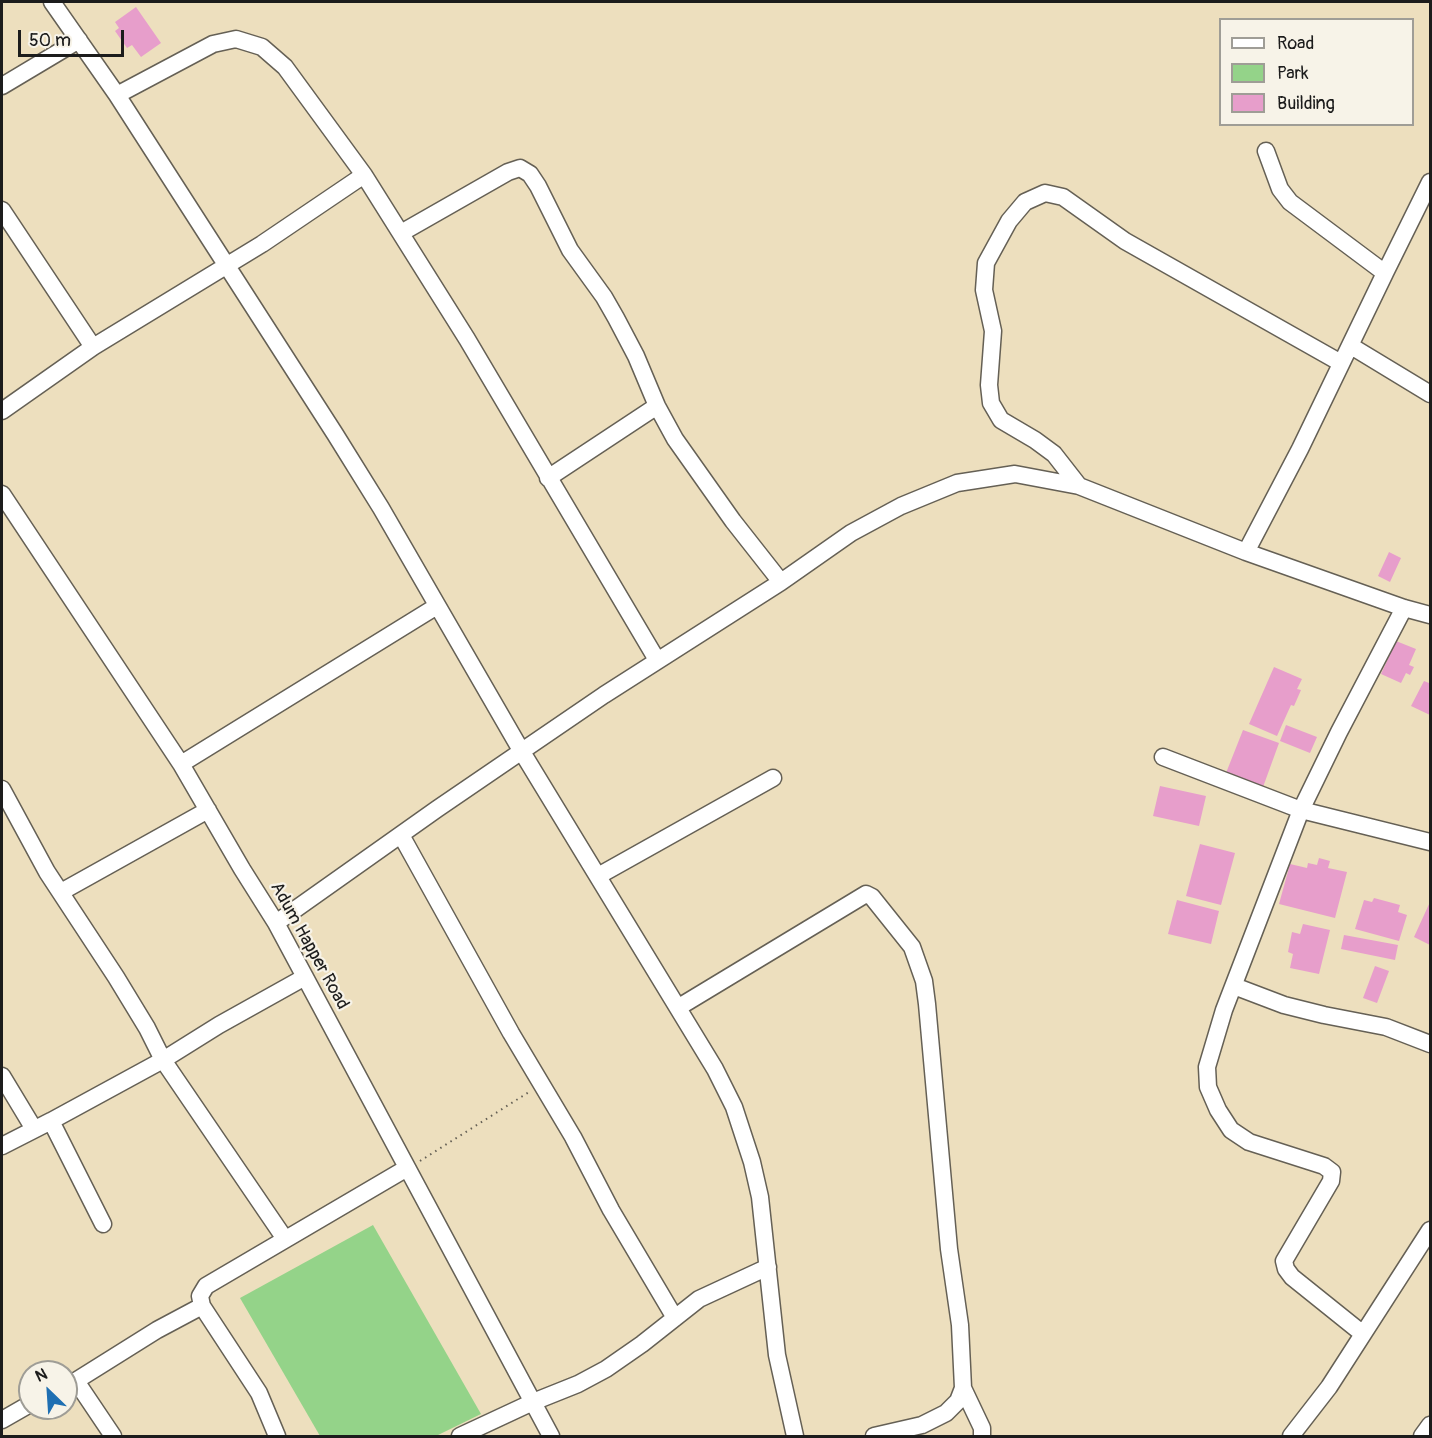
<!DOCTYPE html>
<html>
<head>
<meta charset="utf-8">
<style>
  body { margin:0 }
  #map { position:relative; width:1432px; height:1438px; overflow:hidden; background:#eddfbe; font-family:Pangolin,sans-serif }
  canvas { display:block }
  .frame { position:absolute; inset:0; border:3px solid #1c1c1c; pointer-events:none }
  .legend { position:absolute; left:1219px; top:18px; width:195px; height:108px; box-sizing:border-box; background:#f7f3e8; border:2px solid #9f9d96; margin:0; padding:8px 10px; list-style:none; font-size:18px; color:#1c1c1c }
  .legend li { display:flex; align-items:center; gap:12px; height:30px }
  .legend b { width:30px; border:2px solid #9f9d96 }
  .north { position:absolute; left:18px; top:1360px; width:60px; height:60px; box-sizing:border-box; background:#f7f3e8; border:2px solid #9f9d96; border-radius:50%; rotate:335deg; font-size:16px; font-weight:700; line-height:24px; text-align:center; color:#1c1c1c }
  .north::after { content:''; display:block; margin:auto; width:21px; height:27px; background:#1f6fb2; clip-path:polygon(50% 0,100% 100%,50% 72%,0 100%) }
  .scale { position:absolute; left:18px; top:30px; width:106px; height:27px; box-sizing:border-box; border:3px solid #1c1c1c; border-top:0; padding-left:8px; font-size:18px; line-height:21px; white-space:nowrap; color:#1c1c1c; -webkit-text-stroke:4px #f7f3e8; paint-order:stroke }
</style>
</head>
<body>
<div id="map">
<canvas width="1432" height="1438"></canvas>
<div class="frame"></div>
<ul class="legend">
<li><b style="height:8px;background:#fff"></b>Road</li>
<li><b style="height:16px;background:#94d389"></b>Park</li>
<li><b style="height:16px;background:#e79ecb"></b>Building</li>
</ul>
<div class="north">N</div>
<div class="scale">50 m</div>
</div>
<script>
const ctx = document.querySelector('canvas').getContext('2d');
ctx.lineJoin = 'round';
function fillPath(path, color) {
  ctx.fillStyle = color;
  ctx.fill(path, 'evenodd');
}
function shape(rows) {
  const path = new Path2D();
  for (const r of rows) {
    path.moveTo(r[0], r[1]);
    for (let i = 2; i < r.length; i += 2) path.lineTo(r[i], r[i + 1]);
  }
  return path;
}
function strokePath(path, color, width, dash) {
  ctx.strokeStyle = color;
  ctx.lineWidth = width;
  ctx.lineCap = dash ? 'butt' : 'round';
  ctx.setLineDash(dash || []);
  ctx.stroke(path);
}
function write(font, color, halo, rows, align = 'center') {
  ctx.font = font + ' Pangolin,sans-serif';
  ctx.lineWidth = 4.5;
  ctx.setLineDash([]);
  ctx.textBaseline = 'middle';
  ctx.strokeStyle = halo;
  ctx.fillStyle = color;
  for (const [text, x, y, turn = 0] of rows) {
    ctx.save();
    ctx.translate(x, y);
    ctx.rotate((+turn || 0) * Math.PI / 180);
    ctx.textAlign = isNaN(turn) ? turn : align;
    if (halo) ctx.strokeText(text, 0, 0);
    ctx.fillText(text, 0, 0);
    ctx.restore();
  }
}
const green = shape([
  [373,1225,481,1414,436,1436,320,1436,240,1298]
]);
const building = shape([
  [136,7,161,43,141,57,132,45,127,48,115,31,119,28,115,22],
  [1389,552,1401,558,1390,582,1378,576],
  [1396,641,1416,649,1409,665,1414,667,1410,675,1406,673,1401,683,1381,674],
  [1274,667,1302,679,1297,689,1301,690,1294,706,1291,705,1277,736,1249,724],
  [1430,680,1430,715,1411,706,1424,681,1429,683],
  [1286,725,1317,737,1310,753,1280,741],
  [1243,730,1279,743,1263,787,1226,773],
  [1160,786,1206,796,1199,826,1153,816],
  [1200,844,1235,853,1221,905,1186,896],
  [1319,858,1330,861,1328,868,1347,872,1335,918,1279,904,1290,864,1307,868,1308,863,1317,865],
  [1374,898,1400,905,1398,912,1407,915,1399,941,1355,929,1364,900,1372,902],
  [1177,900,1219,911,1211,944,1168,934],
  [1430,902,1430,945,1414,937],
  [1303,924,1330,930,1319,974,1290,968,1293,954,1288,952,1292,932,1300,934],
  [1344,935,1398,945,1395,960,1341,949],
  [1375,966,1389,971,1377,1003,1363,998]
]);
const path = shape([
  [420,1161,529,1092]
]);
const minor = shape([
  [52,2,117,95,335,434,381,508,522,752,715,1069,734,1107,752,1162,760,1197,777,1355,795,1436],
  [2,86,79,40],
  [117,95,213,44,236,39,262,47,285,67,364,175,467,339,657,660],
  [2,210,93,347],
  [401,233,508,172,520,168,530,174,538,186,570,250,604,297,616,318,636,356,657,406,675,439,733,521,781,582],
  [1385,273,1430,182],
  [1351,346,1430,394],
  [2,411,93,347,262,244,364,175],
  [548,478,657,406],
  [1079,486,1054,454,1035,440,1001,420,991,403,989,385,993,331,984,290,986,263,1009,221,1025,202,1045,193,1063,197,1125,241,1341,363],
  [2,494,181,764,242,869,276,923,551,1436],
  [1246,552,1300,449,1385,273,1290,202,1280,189,1266,151],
  [1163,757,1301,810,1430,842],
  [181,764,437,606],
  [2,789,47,872,116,977,147,1028,163,1060,285,1239],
  [401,835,511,1033,573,1137,611,1210,675,1318],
  [598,876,773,778],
  [61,892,208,810],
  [276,923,437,809,604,695,781,582,851,533,901,506,957,483,1015,474,1079,486,1246,552,1404,608,1430,615],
  [1234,986,1284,1005,1324,1015,1386,1027,1430,1044],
  [679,1007,866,894,872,897,912,947,924,981,927,1004,949,1249,960,1325,963,1388,958,1401,946,1413,922,1425,874,1436],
  [2,1076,34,1129],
  [51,1121,103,1224],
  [2,1146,51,1121,163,1060,219,1025,305,977],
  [1363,1334,1292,1277,1286,1269,1284,1261,1331,1181,1332,1172,1324,1166,1249,1142,1231,1130,1218,1110,1208,1087,1207,1067,1224,1010,1301,810,1339,732,1404,608],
  [76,1381,113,1436],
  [66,1387,157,1330,202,1306],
  [963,1388,982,1428,982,1436],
  [2,1420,30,1404],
  [277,1436,259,1393,202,1306,200,1296,206,1286,407,1168],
  [460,1436,533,1402,578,1384,606,1369,642,1344,699,1299,768,1267],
  [1291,1436,1329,1387,1430,1230],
  [1422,1436,1430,1425]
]);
const streetNames = [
  ["Adum Happer Road",309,946,61]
];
fillPath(green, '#94d389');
fillPath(building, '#e79ecb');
strokePath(minor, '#656055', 19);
strokePath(path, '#656055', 2, [1.5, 4.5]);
strokePath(minor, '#fff', 16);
write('18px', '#1c1c1c', '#f7f3e8', streetNames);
</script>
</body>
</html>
